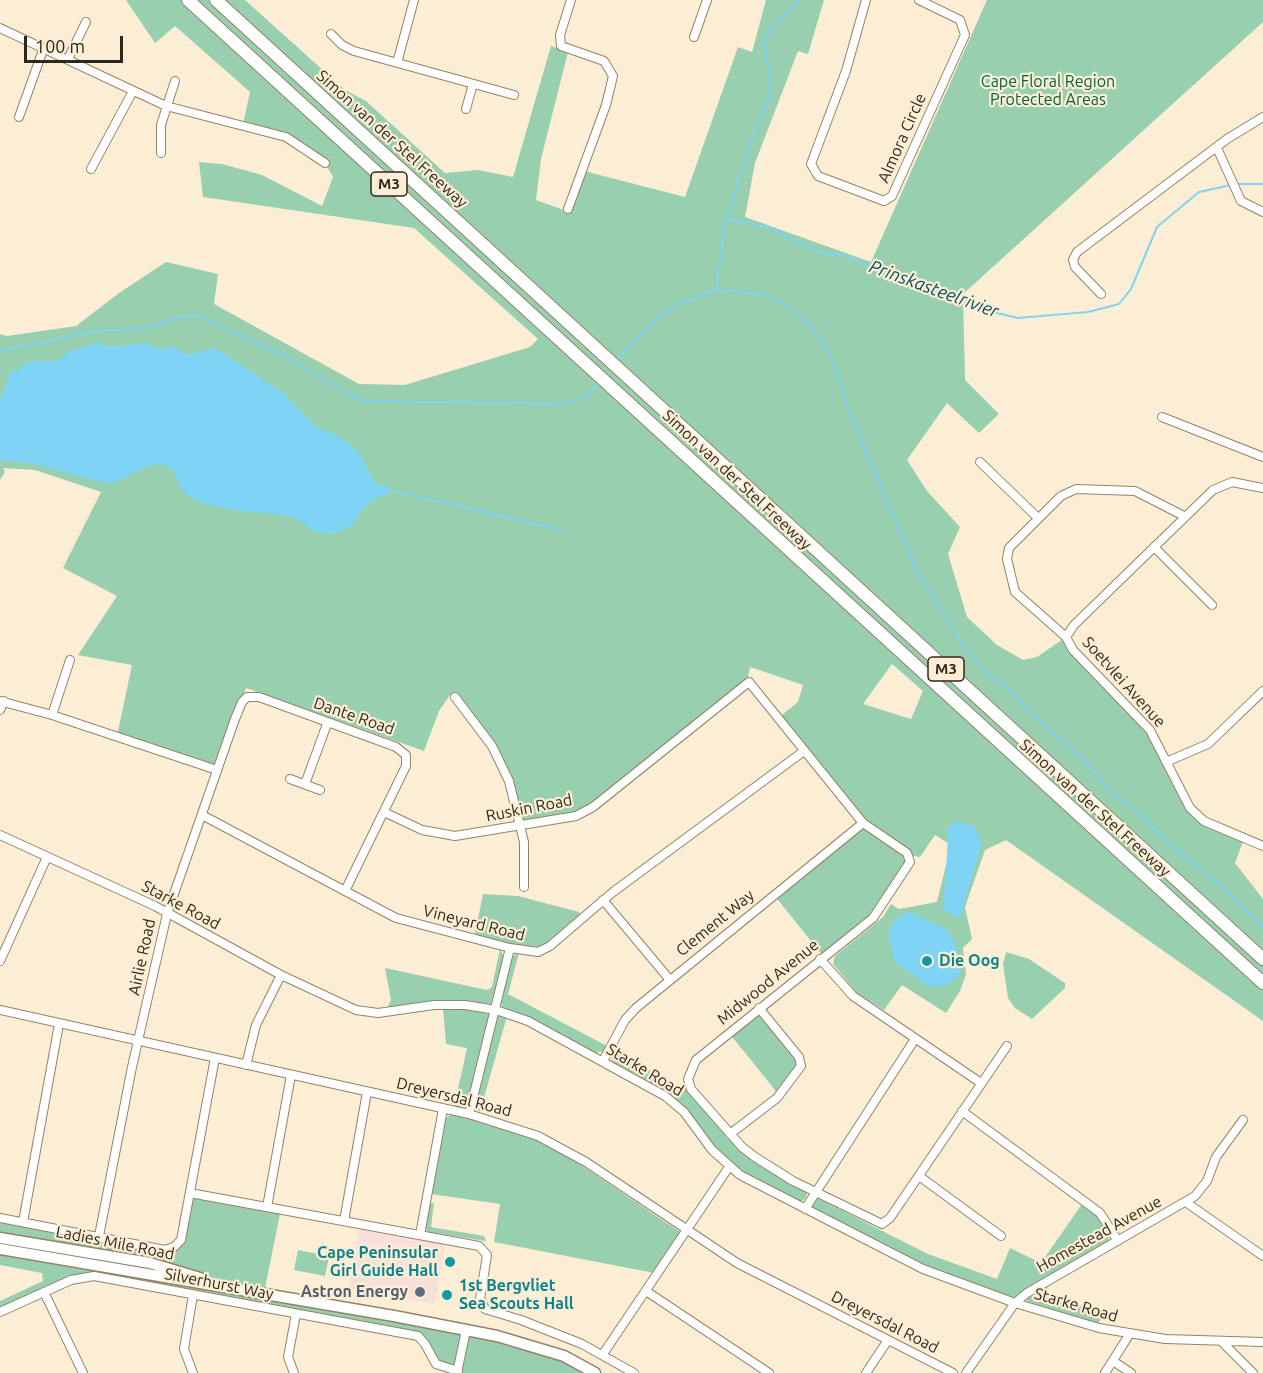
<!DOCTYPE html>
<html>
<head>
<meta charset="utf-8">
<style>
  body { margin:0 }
  #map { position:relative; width:1263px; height:1373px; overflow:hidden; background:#fceed5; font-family:Ubuntu,sans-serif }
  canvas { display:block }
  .scale { position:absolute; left:24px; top:36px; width:99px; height:27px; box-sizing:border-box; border:3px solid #2e271c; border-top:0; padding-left:8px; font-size:18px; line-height:21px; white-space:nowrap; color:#2e271c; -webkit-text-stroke:4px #fceed5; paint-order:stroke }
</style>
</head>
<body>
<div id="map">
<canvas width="1263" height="1373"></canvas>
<div class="scale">100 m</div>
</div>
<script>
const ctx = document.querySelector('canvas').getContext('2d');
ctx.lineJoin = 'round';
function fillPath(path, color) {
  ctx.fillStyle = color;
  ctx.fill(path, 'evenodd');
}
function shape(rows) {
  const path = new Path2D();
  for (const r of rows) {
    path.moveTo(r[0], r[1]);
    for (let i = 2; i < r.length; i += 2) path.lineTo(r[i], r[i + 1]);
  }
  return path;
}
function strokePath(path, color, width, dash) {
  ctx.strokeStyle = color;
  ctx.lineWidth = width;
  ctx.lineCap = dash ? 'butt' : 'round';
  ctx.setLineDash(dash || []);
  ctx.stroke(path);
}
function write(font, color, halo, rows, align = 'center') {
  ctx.font = font + ' Ubuntu,sans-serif';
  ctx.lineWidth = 4.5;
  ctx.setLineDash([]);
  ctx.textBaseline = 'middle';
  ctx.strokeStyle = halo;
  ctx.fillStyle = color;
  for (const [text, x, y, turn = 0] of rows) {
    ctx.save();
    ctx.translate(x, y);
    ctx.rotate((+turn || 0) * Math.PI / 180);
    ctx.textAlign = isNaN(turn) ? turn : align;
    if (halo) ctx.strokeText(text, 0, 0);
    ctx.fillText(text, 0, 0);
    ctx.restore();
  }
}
const commercial = shape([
  [360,1224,446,1240,434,1304,348,1288]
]);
const green = shape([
  [126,0,245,0,345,90,366,101,445,173,478,170,513,177,551,46,568,52,541,159,536,200,569,212,584,171,685,197,738,47,752,52,766,0,824,0,808,54,798,51,755,163,745,217,871,262,987,0,1263,0,1263,22,963,294,965,380,999,414,979,433,947,403,907,460,927,491,960,527,948,554,967,617,997,645,1023,660,1037,657,1066,637,1145,723,1196,814,1244,839,1235,863,1263,899,1263,1021,1006,840,985,850,965,907,972,939,963,948,966,974,960,991,946,1013,902,985,884,1010,857,993,833,964,835,956,883,917,891,904,899,909,937,902,951,845,935,835,920,857,908,855,909,860,878,910,823,956,774,895,863,823,778,718,798,702,803,685,750,667,747,682,591,808,521,826,505,771,456,697,450,695,439,711,424,751,246,688,216,769,117,736,132,665,78,655,117,596,63,568,101,492,35,470,3,468,5,472,0,480,0,334,7,336,76,326,119,293,166,262,218,274,214,304,359,384,405,385,530,347,538,339,414,228,203,197,199,162,222,164,262,175,322,206,333,177,325,163,303,147,243,124,250,92,175,26,155,43],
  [892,664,923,691,911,719,863,704],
  [483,894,518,896,579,912,583,918,540,951,474,938],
  [500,949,504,957,491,1004,458,1001,387,1009,391,1000,385,968,487,990,492,987],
  [1006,952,1029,959,1065,983,1065,988,1032,1019,1015,1008,1008,998,1003,964],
  [519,953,508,994,607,1046,605,1051,594,1053,529,1017,502,1007,501,1002,512,956],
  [443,1008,488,1011,490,1016,468,1105,463,1108,454,1107,467,1048,446,1044],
  [759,1008,800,1066,779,1095,729,1033],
  [500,1015,507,1016,480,1112,475,1106,496,1019],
  [614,1049,675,1085,686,1088,741,1151,804,1190,807,1194,805,1199,800,1202,744,1173,719,1151,680,1104,615,1064,611,1058],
  [453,1113,507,1126,557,1149,680,1232,654,1273,494,1242,500,1204,431,1194,445,1119],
  [190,1193,281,1209,264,1293,497,1336,595,1373,457,1373,441,1368,423,1339,94,1276,0,1312,0,1301,43,1281,42,1273,0,1265,0,1249,149,1274,188,1273,0,1238,0,1218,165,1250,178,1244],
  [817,1198,928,1254,997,1279,1010,1248,1041,1263,1082,1204,1099,1216,1110,1237,1108,1243,1014,1298,928,1267,814,1210,812,1206],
  [434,1203,431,1227,484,1236,486,1241,428,1232,425,1227,429,1204],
  [298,1250,329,1256,325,1276,294,1270],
  [1047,1284,1048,1296,1103,1313,1098,1325,1027,1301,1027,1298]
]);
const water = shape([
  [98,343,111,347,147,343,160,350,172,346,187,355,215,348,282,392,316,427,335,434,352,446,359,452,375,483,386,485,391,490,386,495,373,499,359,513,354,525,333,534,313,531,293,517,284,515,234,510,201,503,183,492,172,469,160,464,146,467,113,483,101,482,35,464,0,460,0,400,11,371,17,371,29,361,58,361,69,351],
  [953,821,973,826,982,842,960,918,943,910,948,840,948,833,946,832],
  [910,912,945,928,955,942,960,967,959,975,949,984,932,987,924,984,894,961,888,931,897,917],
  [925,955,934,958,930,967,921,964]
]);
const stream = shape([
  [1237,184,1263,184],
  [727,218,775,230,818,252,847,256,879,271,886,270,989,311,1018,318,1088,312,1119,304,1131,289,1157,227,1199,192,1231,185],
  [716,289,725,225,751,141,768,100,771,82,764,44,774,23,785,15,798,0],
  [0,351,95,331,148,328,180,317,195,315,281,354,347,393,364,401,567,404,587,396,599,381],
  [616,361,652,323,678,304,716,290,763,294,783,303,803,319,820,339,833,361,849,411,917,571,961,642,987,673,1012,692,1025,708,1078,755,1114,794,1144,817,1165,840,1222,887,1263,926],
  [390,490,562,530]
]);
const minor = shape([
  [866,0,846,71,811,164,818,176,884,201,892,196,965,35,960,20,919,0],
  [0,28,166,106,286,137,325,163],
  [331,34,342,45,354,51,514,95],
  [694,37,707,0],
  [68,59,86,22],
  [397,63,414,0],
  [466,109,473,84],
  [19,117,43,50],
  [1217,148,1241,201,1263,212],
  [161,153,161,125,175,81],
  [91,169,133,91],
  [568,209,606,105,613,76,604,61,561,46,560,35,571,0],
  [1101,294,1075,267,1073,260,1077,252,1227,139,1263,117],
  [1162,417,1263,457],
  [980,462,1038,518],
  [1154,547,1212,605],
  [1066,637,1015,592,1007,559,1009,548,1061,496,1076,489,1135,491,1184,516],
  [1066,637,1073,650,1150,730,1190,808,1204,821,1263,846],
  [1066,637,1074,625,1213,490,1232,482,1263,488],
  [455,697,492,746,509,781,524,842,524,887],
  [0,701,52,715,217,770],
  [0,710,4,701],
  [52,715,70,660],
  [1166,762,1208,744,1263,691],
  [290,779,320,790],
  [305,784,327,724],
  [384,812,422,830,455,836,576,816,593,807,749,682,863,823,907,853,910,862,873,918,696,1060,688,1079,691,1089,742,1147,755,1157,793,1181,882,1224,890,1218,1007,1046],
  [202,815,396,918,510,948,538,952,550,946,613,892,804,751],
  [0,835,155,906,281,975,356,1010,378,1013,434,1005,465,1005,496,1010,528,1021,665,1096,684,1112,712,1150,740,1175,923,1269,1015,1303,1099,1328,1165,1339,1263,1342],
  [603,900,670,980],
  [820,959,853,996,981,1083],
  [0,961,47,857],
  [0,1010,469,1114,538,1136,586,1162,737,1263,953,1373],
  [603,1061,625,1020,636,1008,863,823],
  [246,1065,256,1025,281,975],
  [962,1111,1100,1213,1118,1241],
  [469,1114,510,948],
  [730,1134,777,1098,801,1066,799,1057,759,1008],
  [919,1176,1001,1236],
  [190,1193,479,1246,487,1255,480,1299,485,1309,521,1320,582,1344,634,1373],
  [1187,1203,1263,1256],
  [267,1207,291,1075],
  [805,1209,915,1039],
  [0,1218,165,1250,174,1247,181,1240,215,1058],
  [344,1221,367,1092],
  [23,1222,59,1024],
  [420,1235,443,1109],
  [99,1236,132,1067,167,914,235,719,242,702,247,697,259,697,396,747,406,755,406,766,345,891],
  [646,1291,769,1373],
  [44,1292,83,1373],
  [0,1312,71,1280,94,1276,418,1336,425,1344,436,1364,458,1371],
  [1222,1342,1253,1373],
  [603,1354,729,1167],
  [1113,1361,1131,1373],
  [193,1373,184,1349,193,1295],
  [294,1373,288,1357,296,1314],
  [457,1373,466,1330],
  [866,1373,888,1340],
  [966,1373,1015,1303,1027,1293,1195,1196,1207,1181,1216,1157,1243,1120],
  [1105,1373,1129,1335]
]);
const major = shape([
  [0,1238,150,1263,200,1278],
  [0,1249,394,1316,497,1336,564,1356,595,1373]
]);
const highway = shape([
  [188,0,1263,983],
  [216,0,1263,959]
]);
const markers = [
  [927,961,6,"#0f9aa8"],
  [450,1262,6,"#0f9aa8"],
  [420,1292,6,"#5c6f8a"],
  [447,1295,6,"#0f9aa8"]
];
const shields = [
  [389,184,36],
  [946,669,36]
];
const shieldNames = [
  ["M3",389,184],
  ["M3",946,669]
];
const parkNames = [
  ["Cape Floral Region",1048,82],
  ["Protected Areas",1048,100]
];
const streetNames = [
  ["Almora Circle",902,138,-66],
  ["Simon van der Stel Freeway",392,139,42],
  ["Simon van der Stel Freeway",737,480,43],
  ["Soetvlei Avenue",1124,682,48],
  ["Dante Road",354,716,19],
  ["Ruskin Road",529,808,-11],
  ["Simon van der Stel Freeway",1095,808,42],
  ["Starke Road",181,905,28],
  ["Vineyard Road",474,923,14],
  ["Clement Way",715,923,-39],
  ["Airlie Road",142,957,-78],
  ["Midwood Avenue",768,982,-39],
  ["Starke Road",645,1070,31],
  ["Dreyersdal Road",454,1097,14],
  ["Homestead Avenue",1099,1234,-29],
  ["Ladies Mile Road",115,1243,11],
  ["Silverhurst Way",219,1284,11],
  ["Starke Road",1076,1305,16],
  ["Dreyersdal Road",885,1322,27]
];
const cultureNames = [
  ["Die Oog",939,961],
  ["Cape Peninsular",438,1253,"right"],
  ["Girl Guide Hall",438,1271,"right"],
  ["1st Bergvliet",459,1286],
  ["Sea Scouts Hall",459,1304]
];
const serviceNames = [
  ["Astron Energy",408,1292]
];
const waterNames = [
  ["Prinskasteelrivier",934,289,20]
];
fillPath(commercial, '#f9dfd9');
fillPath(green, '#98cfaf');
fillPath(water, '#7fd4f6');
strokePath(stream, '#7fd4f6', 2);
strokePath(minor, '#938367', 10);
strokePath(major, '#938367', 13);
strokePath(highway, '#938367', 14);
strokePath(minor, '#fff', 8);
strokePath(major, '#fff', 10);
strokePath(highway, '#fff', 12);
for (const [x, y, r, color] of markers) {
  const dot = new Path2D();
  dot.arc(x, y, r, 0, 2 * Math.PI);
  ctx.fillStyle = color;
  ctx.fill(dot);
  strokePath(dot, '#fceed5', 2);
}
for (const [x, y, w] of shields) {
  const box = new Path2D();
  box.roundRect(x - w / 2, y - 12, w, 24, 4.5);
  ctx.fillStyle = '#fceed5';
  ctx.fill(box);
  strokePath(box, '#2e271c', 1.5);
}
write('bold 15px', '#2e271c', null, shieldNames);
write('16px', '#01623d', '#fceed5', parkNames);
write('16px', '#2e271c', '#fceed5', streetNames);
write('bold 16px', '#0d838f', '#fceed5', cultureNames, 'left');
write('bold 16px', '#4e5e75', '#fceed5', serviceNames, 'right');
write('italic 18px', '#004d63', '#fceed5', waterNames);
</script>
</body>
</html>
